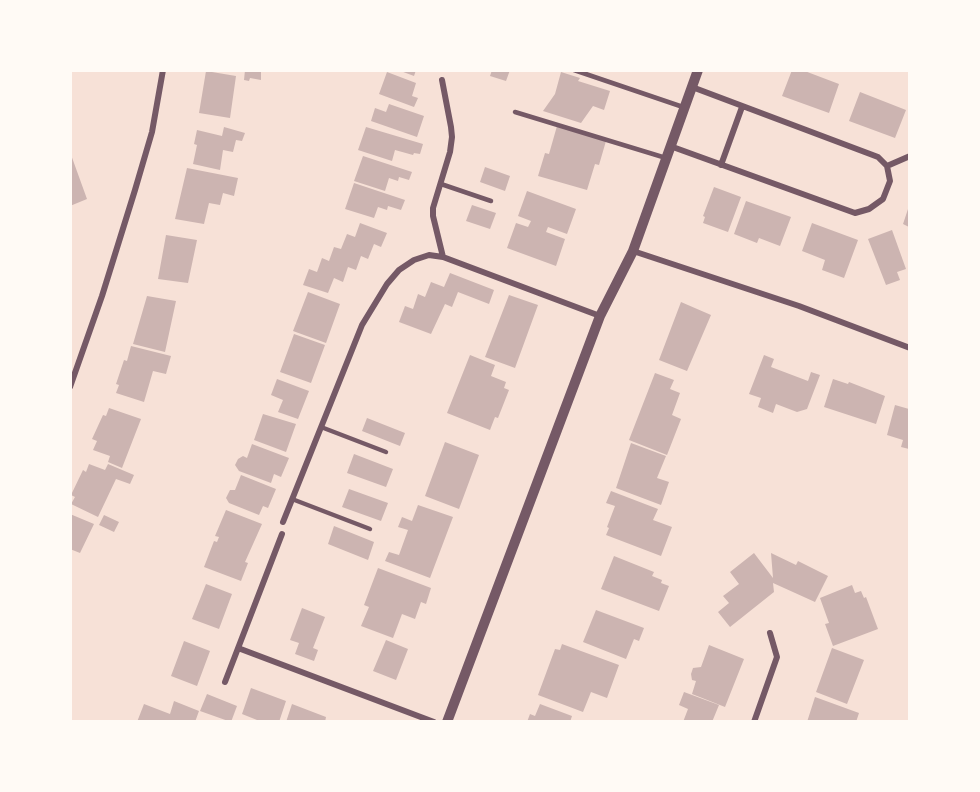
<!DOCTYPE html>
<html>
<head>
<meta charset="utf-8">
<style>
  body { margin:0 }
  #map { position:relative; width:980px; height:792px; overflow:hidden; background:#f7e1d7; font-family:"IBM Plex Serif",serif }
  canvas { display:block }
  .frame { position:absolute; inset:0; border:72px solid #fffaf5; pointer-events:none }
</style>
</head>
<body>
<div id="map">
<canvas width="980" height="792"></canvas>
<div class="frame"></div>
</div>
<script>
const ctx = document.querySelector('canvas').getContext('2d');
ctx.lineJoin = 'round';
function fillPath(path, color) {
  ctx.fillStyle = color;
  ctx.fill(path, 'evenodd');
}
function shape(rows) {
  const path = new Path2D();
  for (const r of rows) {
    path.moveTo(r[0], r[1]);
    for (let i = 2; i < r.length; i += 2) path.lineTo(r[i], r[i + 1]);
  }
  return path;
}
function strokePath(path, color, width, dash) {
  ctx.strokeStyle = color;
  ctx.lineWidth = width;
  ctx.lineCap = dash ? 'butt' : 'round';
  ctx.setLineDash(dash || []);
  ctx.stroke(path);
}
const building = shape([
  [245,70,261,70,261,80,250,78,249,81,244,80],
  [398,70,416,70,414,76],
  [492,70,510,70,506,81,490,76],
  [792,70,802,70,839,84,829,113,782,96],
  [206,71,236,76,230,118,199,113],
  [387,72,416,83,412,96,418,98,414,107,379,94],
  [561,72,580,78,578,81,610,91,604,110,593,106,581,123,543,111,555,94],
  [860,92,906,110,895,138,849,121],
  [389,104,424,116,417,137,371,121,375,108,386,112],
  [557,126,606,141,599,165,595,164,587,190,538,176,545,153,549,154],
  [224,127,245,133,242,141,236,140,233,152,223,150,220,170,193,164,197,145,194,144,197,130,222,136],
  [366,127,423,144,420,154,414,153,413,155,395,150,392,161,358,150],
  [70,152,87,199,70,206],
  [363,156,412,172,409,180,399,177,398,181,389,178,385,191,354,181],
  [485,167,510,176,505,191,480,182],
  [187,168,238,178,234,196,223,193,220,205,209,203,204,224,175,219],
  [354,183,405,200,401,210,388,206,387,210,378,207,374,218,345,209],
  [714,187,741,197,728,232,703,223,705,217,703,216],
  [527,191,576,209,567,234,548,227,546,232,565,239,556,266,507,248,516,223,528,227,531,221,518,216],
  [746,201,791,217,780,246,759,238,757,243,734,234],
  [472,205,496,213,490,229,466,221],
  [909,206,909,227,903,224],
  [360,223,387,233,381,247,374,244,368,259,361,256,356,270,348,267,343,282,334,278,328,293,303,285,309,269,317,272,322,258,329,261,334,247,341,249,347,234,355,237],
  [812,223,858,240,844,278,822,270,825,260,802,251],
  [892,230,906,269,897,272,900,280,886,285,868,239],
  [166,235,197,240,188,283,158,279],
  [450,273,494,290,489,304,458,292,452,307,445,304,431,334,399,322,405,306,413,309,418,294,425,297,431,282,444,287],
  [308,292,340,304,326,343,293,331],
  [509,295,538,305,515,368,485,357],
  [147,296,176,301,165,352,133,344],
  [681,302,711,315,687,371,659,360],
  [294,334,325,345,311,383,280,372],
  [131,346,171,356,166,374,153,371,144,402,116,393,119,385,116,384,124,360,127,361],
  [470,355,495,365,491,376,506,382,504,388,509,390,498,418,495,417,490,430,447,413],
  [764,355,774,359,771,367,808,381,811,372,820,375,807,409,797,412,776,404,773,413,758,407,761,398,749,394],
  [655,373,674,380,670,389,680,393,672,415,681,419,667,455,629,440],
  [277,379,309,391,298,419,278,412,283,400,271,395],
  [833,379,848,384,849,382,885,396,876,424,824,407],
  [895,405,909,409,909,449,901,447,903,440,887,435],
  [109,408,141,419,122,468,108,462,110,456,93,450,97,441,92,439,103,415,106,416],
  [263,414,296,424,286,452,254,440],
  [367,418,405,433,400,446,362,431],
  [445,442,479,455,459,509,425,496],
  [631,443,666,456,657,478,669,482,661,505,616,488],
  [252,444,289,458,281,477,274,474,271,483,239,471,235,465,238,459,243,456,247,458],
  [354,454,393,469,386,487,347,473],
  [89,464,105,470,108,464,134,475,130,484,116,479,98,517,71,504,75,497,71,495,83,470,86,472],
  [241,475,276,489,268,508,263,506,259,515,229,503,226,498,230,490,235,490],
  [349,489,388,503,381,521,342,507],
  [611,491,658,509,653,520,672,527,661,556,606,535,609,528,607,527,615,506,606,503],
  [418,505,453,517,430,578,385,561,389,552,399,555,408,530,398,527,402,517,412,521],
  [226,510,262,524,245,562,248,563,241,581,204,567,214,541,217,542,219,537,215,536],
  [70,514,94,524,80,553,70,549],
  [104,515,119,522,114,532,99,525],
  [334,526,374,542,368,560,328,544],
  [754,553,773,578,771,553,796,565,798,561,828,576,815,602,773,583,774,592,730,627,718,612,729,603,723,596,739,584,730,572],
  [614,556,654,572,652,576,662,580,661,583,669,586,659,611,601,589],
  [378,568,431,588,426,604,421,602,415,619,402,614,393,638,361,626,369,607,364,605],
  [206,584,232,594,219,629,192,619],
  [852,585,855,593,861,591,864,598,866,597,878,629,833,646,825,624,829,623,820,598],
  [302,608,325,617,313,648,318,650,314,661,295,654,299,643,290,640],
  [596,610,644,628,639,641,634,639,626,659,583,642],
  [386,640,408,649,396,680,373,671],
  [184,641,210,651,197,686,171,676],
  [562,644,619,665,607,698,591,692,583,712,538,695,555,649,560,650],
  [709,645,744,659,725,707,692,694,696,681,692,680,691,674,693,668,701,667],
  [832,648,864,660,847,704,816,692],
  [251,688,286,701,279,722,262,722,242,714],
  [684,692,719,705,712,722,683,722,688,709,679,705],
  [207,694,237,706,231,722,200,711],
  [815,697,859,713,856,722,807,722],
  [174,701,199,711,195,722,137,722,144,704,170,714],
  [292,704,326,717,325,722,286,722],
  [540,704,572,716,570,722,527,722,530,714,535,716]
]);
const service = shape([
  [574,70,683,107],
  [515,112,666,158],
  [441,184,491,201],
  [321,427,386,452],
  [292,499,370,529]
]);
const minor = shape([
  [442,80,451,127,452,137,450,152,433,208,433,216,443,257],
  [670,146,855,213,869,209,883,199,890,181,887,166,878,157,692,87],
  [721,165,742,107],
  [887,166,910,156],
  [633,251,799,306,910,348],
  [70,387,102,296,135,190,152,132,163,70],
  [283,522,362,325,387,284,399,270,414,260,429,255,443,257,600,316],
  [238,648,434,722],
  [225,682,282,534],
  [754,722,777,657,770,633]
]);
const tertiary = shape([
  [447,722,600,316,633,251,698,70]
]);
fillPath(building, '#ccb4b1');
strokePath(service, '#755966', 4.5);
strokePath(minor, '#755966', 6);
strokePath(tertiary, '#755966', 10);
</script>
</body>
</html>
